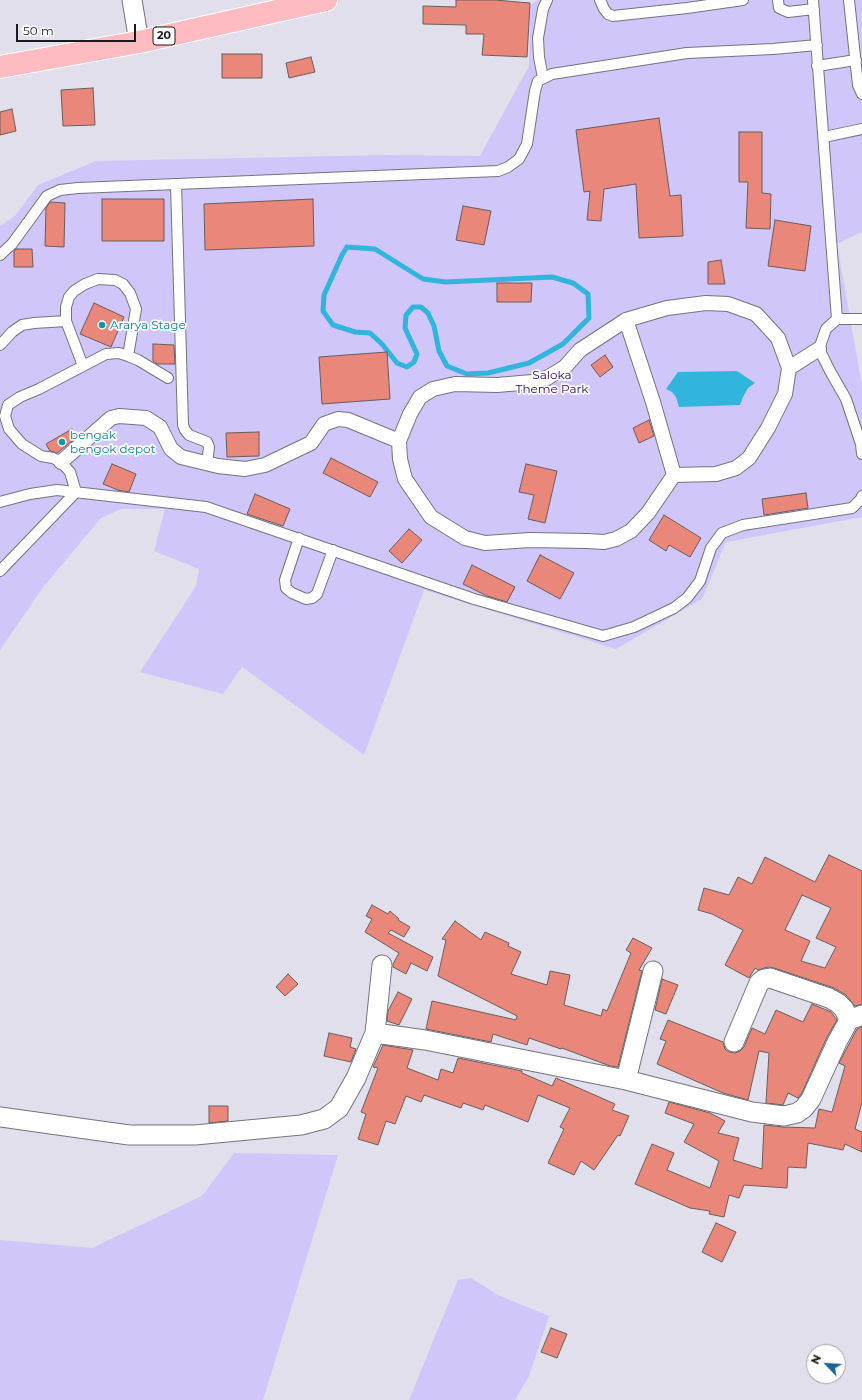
<!DOCTYPE html>
<html>
<head>
<meta charset="utf-8">
<style>
  body { margin:0 }
  #map { position:relative; width:862px; height:1400px; overflow:hidden; background:#e1dfec; font-family:Montserrat,sans-serif }
  canvas { display:block }
  .north { position:absolute; left:806px; top:1344px; width:40px; height:40px; box-sizing:border-box; background:#fff; border:1px solid #a4a3a5; border-radius:50%; rotate:295deg; font-size:11px; font-weight:700; line-height:16px; text-align:center; color:#1b1a1e }
  .north::after { content:''; display:block; margin:auto; width:14px; height:18px; background:#1d6398; clip-path:polygon(50% 0,100% 100%,50% 72%,0 100%) }
  .scale { position:absolute; left:16px; top:24px; width:120px; height:18px; box-sizing:border-box; border:2px solid #1b1a1e; border-top:0; padding-left:5px; font-size:12px; line-height:14px; white-space:nowrap; color:#1b1a1e; -webkit-text-stroke:3px #fff; paint-order:stroke }
</style>
</head>
<body>
<div id="map">
<canvas width="862" height="1400"></canvas>
<div class="north">N</div>
<div class="scale">50 m</div>
</div>
<script>
const ctx = document.querySelector('canvas').getContext('2d');
ctx.lineJoin = 'round';
function fillPath(path, color) {
  ctx.fillStyle = color;
  ctx.fill(path, 'evenodd');
}
function shape(rows) {
  const path = new Path2D();
  for (const r of rows) {
    path.moveTo(r[0], r[1]);
    for (let i = 2; i < r.length; i += 2) path.lineTo(r[i], r[i + 1]);
  }
  return path;
}
function strokePath(path, color, width, dash) {
  ctx.strokeStyle = color;
  ctx.lineWidth = width;
  ctx.lineCap = dash ? 'butt' : 'round';
  ctx.setLineDash(dash || []);
  ctx.stroke(path);
}
function write(font, color, halo, rows, align = 'center') {
  ctx.font = font + ' Montserrat,sans-serif';
  ctx.lineWidth = 3.5;
  ctx.setLineDash([]);
  ctx.textBaseline = 'middle';
  ctx.strokeStyle = halo;
  ctx.fillStyle = color;
  for (const [text, x, y, turn = 0] of rows) {
    ctx.save();
    ctx.translate(x, y);
    ctx.rotate((+turn || 0) * Math.PI / 180);
    ctx.textAlign = isNaN(turn) ? turn : align;
    if (halo) ctx.strokeText(text, 0, 0);
    ctx.fillText(text, 0, 0);
    ctx.restore();
  }
}
const green = shape([
  [537,0,862,0,862,232,837,244,862,386,862,517,726,542,702,599,616,649,424,590,364,755,242,667,223,694,140,672,196,586,199,569,154,551,165,509,121,509,101,518,44,586,0,650,0,226,15,216,38,185,96,161,386,155,480,156,529,66,530,6],
  [234,1153,338,1155,263,1400,0,1400,0,1240,92,1248,202,1196],
  [471,1278,500,1296,549,1316,529,1376,515,1400,409,1400,458,1280]
]);
const water = shape([
  [737,371,755,383,748,388,743,397,740,405,679,407,676,397,672,392,666,389,678,372]
]);
const stream = shape([
  [347,247,375,249,423,279,446,282,552,277,573,283,588,294,589,318,563,344,529,363,488,373,467,374,447,366,439,351,434,326,428,313,421,307,413,307,406,315,405,328,417,354,414,362,407,367,397,363,382,344,370,333,355,332,333,325,323,311,324,295,342,255,347,247]
]);
const building = shape([
  [456,0,495,0,530,3,527,57,482,55,484,34,466,34,466,25,423,24,423,6,456,7,456,0],
  [222,54,262,54,262,78,222,78,222,54],
  [311,57,315,72,289,78,286,63,311,57],
  [93,88,95,125,63,126,61,90,93,88],
  [12,109,16,131,0,135,0,112,12,109],
  [659,118,670,196,681,195,683,236,639,238,636,184,604,189,601,221,587,220,590,191,584,192,576,130,659,118],
  [739,132,762,132,762,193,771,194,770,229,746,228,748,182,739,182,739,132],
  [102,199,164,199,164,241,102,241,102,199],
  [313,199,314,246,205,250,204,204,313,199],
  [50,202,65,203,64,247,45,246,46,208,50,202],
  [463,206,491,211,484,245,456,240,463,206],
  [775,220,811,226,805,271,768,266,775,220],
  [16,249,32,249,33,267,14,267,14,251,16,249],
  [721,260,725,284,708,284,708,262,721,260],
  [497,283,532,283,531,302,497,302,497,283],
  [94,303,124,317,111,347,80,334,94,303],
  [153,344,174,345,175,364,157,364,153,361,153,344],
  [387,352,390,399,322,404,319,357,387,352],
  [605,355,613,367,600,377,591,365,605,355],
  [649,420,654,436,639,443,633,428,649,420],
  [72,429,77,437,57,453,50,451,46,444,72,429],
  [259,432,259,456,227,457,226,433,259,432],
  [331,458,378,482,370,497,323,473,331,458],
  [112,464,136,474,129,492,118,490,103,484,112,464],
  [526,464,557,471,545,523,528,519,534,495,519,492,526,464],
  [806,493,808,508,764,515,762,499,806,493],
  [255,494,290,509,283,526,247,514,255,494],
  [664,515,701,538,690,557,669,545,666,551,649,540,664,515],
  [409,529,422,540,402,563,389,551,409,529],
  [540,555,574,573,560,599,527,581,540,555],
  [472,565,515,587,507,602,487,596,463,584,472,565],
  [829,855,862,871,862,1004,855,1006,846,995,834,988,774,968,768,967,758,970,755,968,749,978,725,965,743,930,712,914,698,910,704,888,729,895,738,877,752,884,765,857,815,882,829,855],
  [802,895,831,908,816,938,836,947,825,968,801,961,810,941,785,930,802,895],
  [372,905,388,914,390,911,399,919,398,920,410,927,404,937,391,930,388,933,433,957,427,971,411,963,406,974,393,967,393,964,399,953,365,932,372,919,366,916,372,905],
  [455,921,481,940,485,932,509,943,508,946,521,952,511,974,547,985,550,971,570,975,564,1005,601,1016,603,1009,607,1011,631,953,626,950,633,938,652,948,639,970,642,971,618,1067,610,1066,562,1048,561,1049,529,1038,527,1045,493,1034,491,1042,426,1029,432,1001,516,1020,517,1016,438,976,446,940,442,939,455,921],
  [288,974,298,984,285,996,276,987,288,974],
  [662,979,678,985,666,1014,655,1010,662,979],
  [398,992,412,999,399,1025,387,1021,388,1011,398,992],
  [812,1004,831,1012,837,1020,827,1037,802,1093,798,1098,788,1093,783,1105,766,1103,769,1053,759,1051,748,1100,723,1093,657,1064,666,1041,660,1039,668,1020,723,1042,725,1049,729,1052,735,1053,740,1051,744,1047,752,1028,765,1034,776,1010,803,1022,812,1004],
  [862,1027,862,1102,855,1129,862,1132,862,1152,845,1144,843,1150,808,1143,806,1168,788,1167,787,1188,744,1185,739,1198,729,1195,724,1217,709,1214,710,1211,690,1208,635,1184,652,1144,674,1153,667,1170,710,1188,719,1161,684,1142,694,1124,665,1113,669,1102,710,1113,725,1121,718,1133,739,1138,733,1160,762,1169,764,1125,783,1127,815,1128,819,1109,832,1112,845,1066,839,1063,857,1029,862,1027],
  [329,1033,352,1038,350,1047,356,1049,351,1062,324,1056,329,1033],
  [383,1045,413,1050,407,1068,438,1080,441,1069,453,1073,458,1058,522,1071,522,1073,552,1086,556,1078,615,1104,612,1110,629,1116,620,1136,618,1135,594,1170,581,1161,574,1175,548,1163,564,1129,560,1127,570,1108,538,1095,528,1122,485,1105,483,1110,463,1103,461,1108,424,1095,421,1102,406,1096,395,1124,386,1121,378,1145,358,1139,366,1114,361,1112,378,1068,373,1067,383,1045],
  [209,1106,228,1106,228,1121,209,1123,209,1106],
  [716,1223,736,1232,722,1262,702,1252,716,1223],
  [551,1328,567,1334,557,1358,541,1352,551,1328]
]);
const service = shape([
  [600,0,604,9,608,14,613,16,687,8,743,0],
  [778,0,779,8,788,12,814,9],
  [813,0,837,319,826,329,819,349,830,371,846,399,861,444,862,454],
  [849,0,858,85,862,94],
  [817,66,856,60],
  [543,78,539,57,538,38,543,9,547,0],
  [824,137,862,129],
  [176,184,183,425,185,430,189,435,207,442,209,447,207,463],
  [0,255,12,244,47,196,60,190,78,188,498,171,508,167,519,159,527,144,535,91,538,81,552,74,687,53,773,49,817,45],
  [837,319,862,319],
  [66,321,83,366],
  [0,345,12,332,22,325,34,323,66,321,66,307,69,297,74,291,85,284,98,279,115,280,123,284,130,293,136,309,128,356],
  [0,502,30,494,57,490,206,507,474,599,603,636,634,627,674,608,687,598,700,581,711,548,722,533,743,525,852,508,861,499,862,496],
  [299,538,285,580,286,588,292,593,306,599,312,598,317,594,333,550],
  [0,571,76,492,70,472,61,462,53,458,41,456,22,444,9,429,5,416,8,405,20,397,39,389,106,354,119,353,128,356,138,360,168,378]
]);
const pedestrian = shape([
  [626,320,653,402,674,475,716,474,736,468,749,458,768,428,785,394,789,368,819,349],
  [61,462,111,418,119,416,146,418,160,427,171,449,181,457,218,466,245,469,265,465,311,443,324,424,338,419,348,420,399,441],
  [674,475,648,513,631,531,616,539,604,542,587,541,530,540,485,543,465,538,431,517,405,479,400,459,399,441,410,414,420,397,433,389,455,384,497,385,532,382,547,378,565,367,580,350,626,320,667,308,706,303,728,304,756,314,778,338,789,368]
]);
const minor = shape([
  [132,0,139,42],
  [375,1033,382,965],
  [734,1042,759,983,764,979,770,978,829,998,838,1003,844,1009,849,1020],
  [626,1080,653,971],
  [0,1117,129,1135,195,1135,301,1125,324,1119,339,1108,356,1078,375,1033,425,1040,626,1080,752,1112,784,1116,797,1113,804,1108,811,1099,837,1042,849,1020,862,1015]
]);
const trunk = shape([
  [0,67,139,42,326,0]
]);
const markers = [
  [102,325,4,"#0f9aa8"],
  [62,442,4,"#0f9aa8"]
];
const shields = [
  [164,36,22]
];
const shieldNames = [
  ["20",164,36]
];
const cultureNames = [
  ["Ararya Stage",110,325],
  ["bengak",70,435],
  ["bengok depot",70,449]
];
const parkNames = [
  ["Saloka",552,375],
  ["Theme Park",552,389]
];
fillPath(green, '#d0c6fa');
fillPath(water, '#31b5dd');
strokePath(stream, '#31b5dd', 5);
fillPath(building, '#e9877a');
strokePath(building, '#6b5d5b', 1);
strokePath(service, '#75737e', 12);
strokePath(pedestrian, '#75737e', 16);
strokePath(minor, '#75737e', 21);
strokePath(trunk, '#fff', 24);
strokePath(service, '#fff', 10);
strokePath(pedestrian, '#fff', 14);
strokePath(minor, '#fff', 19);
strokePath(trunk, '#ffbbc2', 22);
for (const [x, y, r, color] of markers) {
  const dot = new Path2D();
  dot.arc(x, y, r, 0, 2 * Math.PI);
  ctx.fillStyle = color;
  ctx.fill(dot);
  strokePath(dot, '#fff', 1.5);
}
for (const [x, y, w] of shields) {
  const box = new Path2D();
  box.roundRect(x - w / 2, y - 9, w, 18, 3);
  ctx.fillStyle = '#fff';
  ctx.fill(box);
  strokePath(box, '#1b1a1e', 1);
}
write('bold 11px', '#1b1a1e', null, shieldNames);
write('12px', '#0d838f', '#fff', cultureNames, 'left');
write('12px', '#33056d', '#fff', parkNames);
</script>
</body>
</html>
